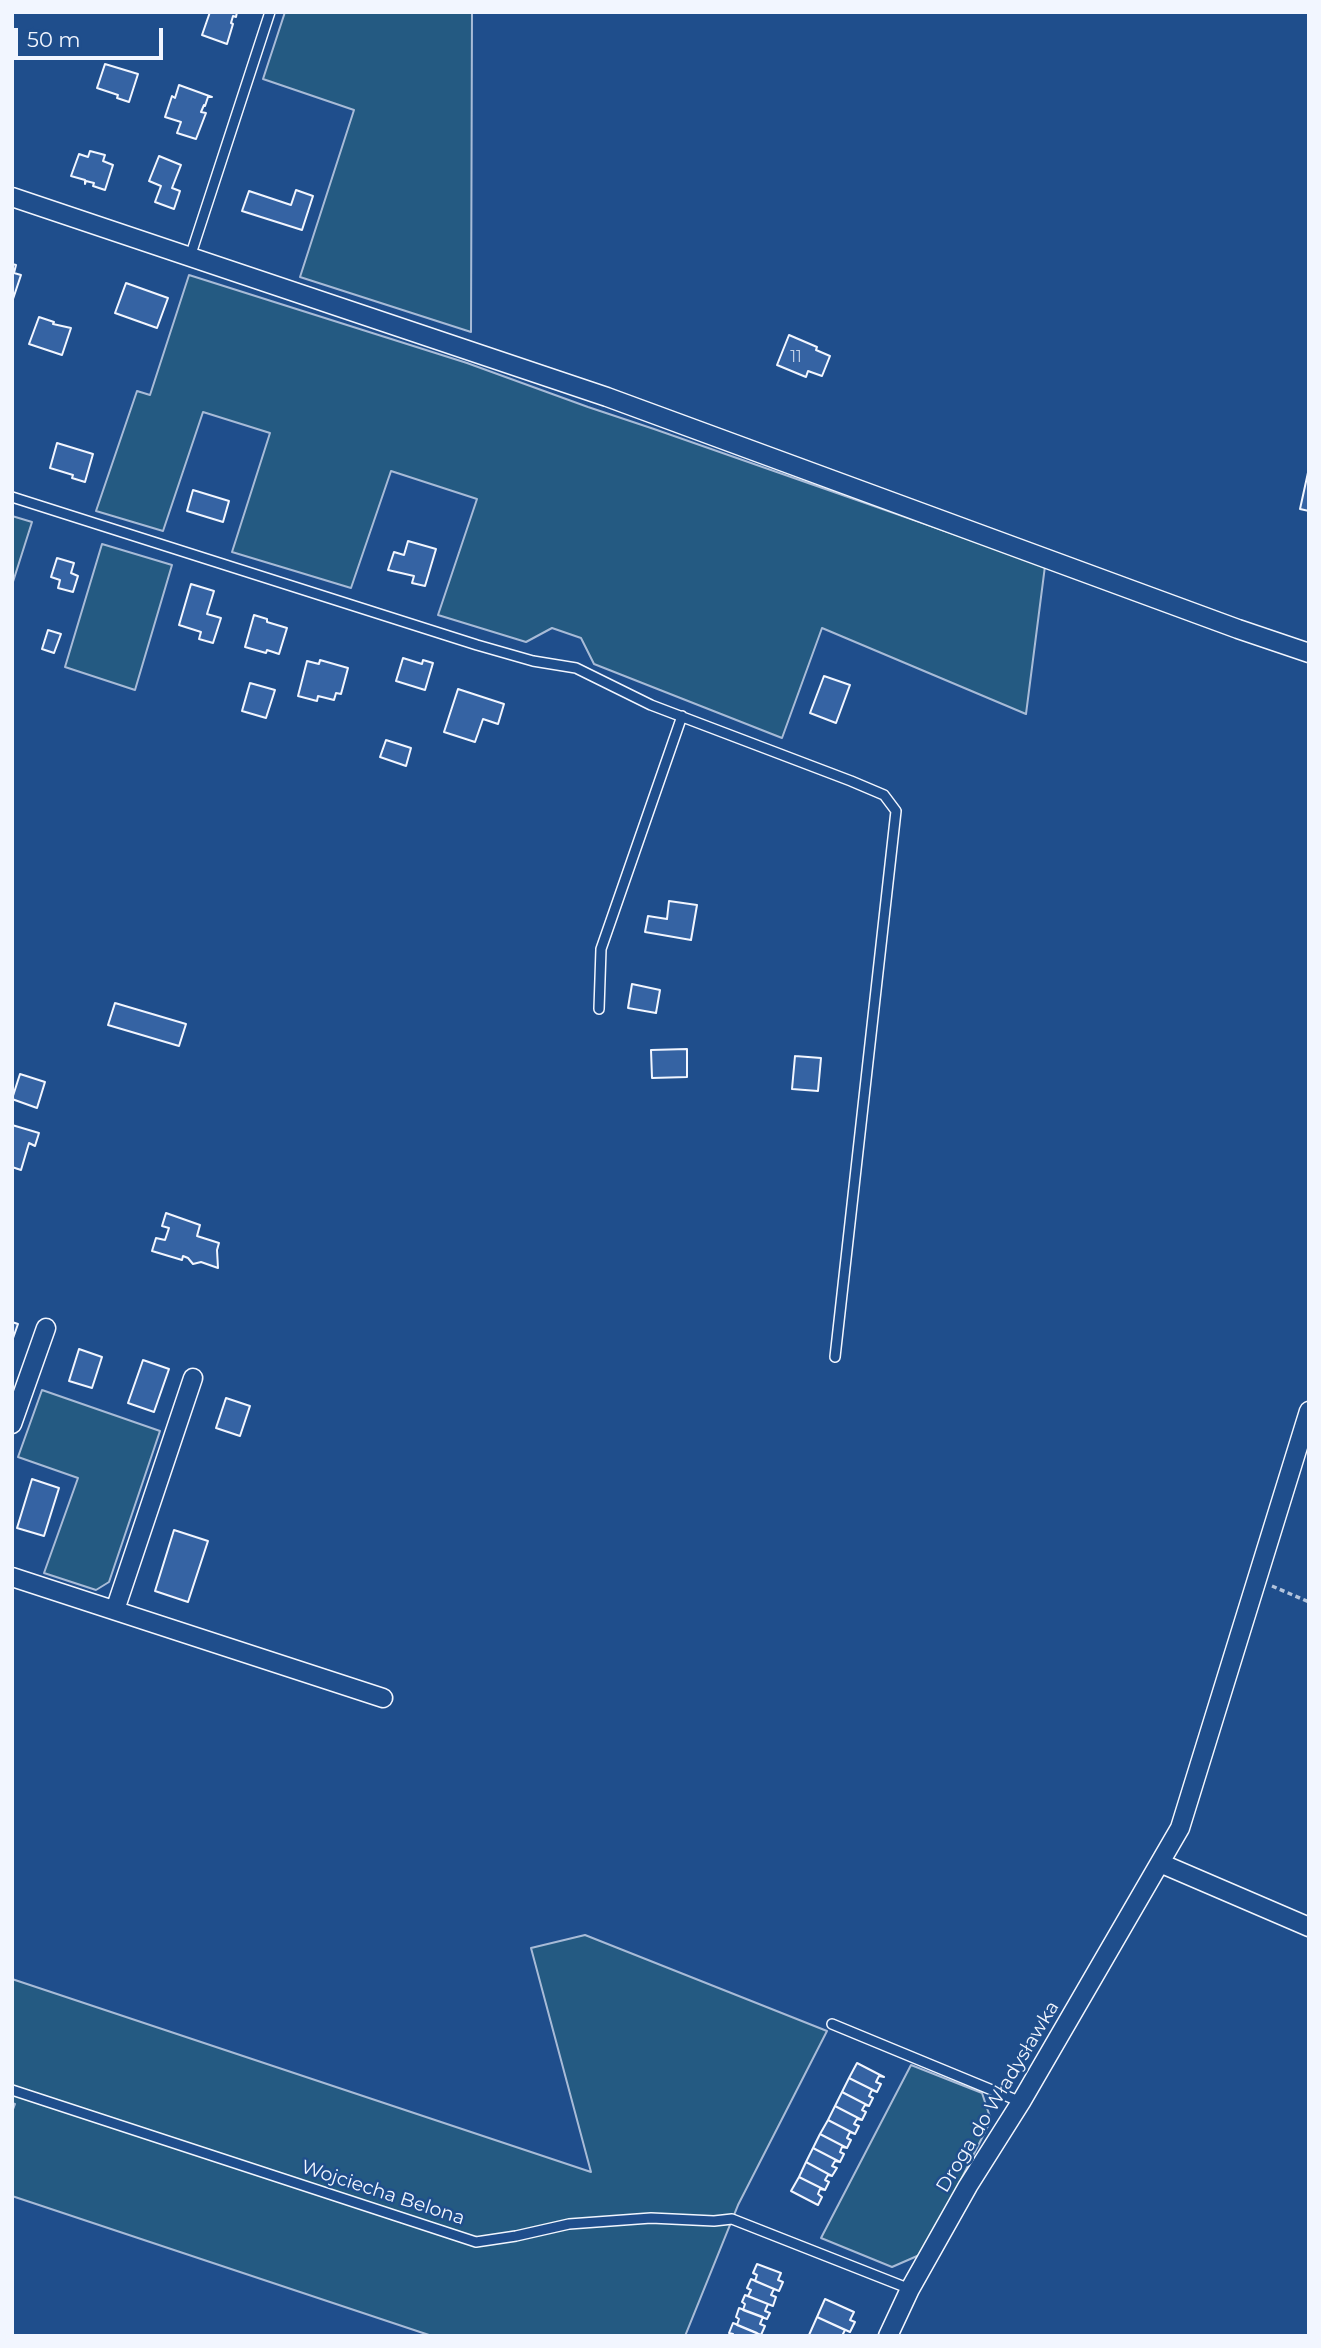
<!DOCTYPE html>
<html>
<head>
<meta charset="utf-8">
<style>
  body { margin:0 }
  #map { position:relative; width:1321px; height:2348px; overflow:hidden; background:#1f4e8c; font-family:Montserrat,sans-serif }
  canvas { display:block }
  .frame { position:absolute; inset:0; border:14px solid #f2f6ff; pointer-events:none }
  .scale { position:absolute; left:14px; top:28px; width:149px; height:32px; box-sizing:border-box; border:4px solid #f2f6ff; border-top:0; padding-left:9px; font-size:21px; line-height:24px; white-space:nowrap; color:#f2f6ff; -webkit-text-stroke:5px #1f4e8c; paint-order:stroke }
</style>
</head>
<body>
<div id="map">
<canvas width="1321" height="2348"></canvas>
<div class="frame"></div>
<div class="scale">50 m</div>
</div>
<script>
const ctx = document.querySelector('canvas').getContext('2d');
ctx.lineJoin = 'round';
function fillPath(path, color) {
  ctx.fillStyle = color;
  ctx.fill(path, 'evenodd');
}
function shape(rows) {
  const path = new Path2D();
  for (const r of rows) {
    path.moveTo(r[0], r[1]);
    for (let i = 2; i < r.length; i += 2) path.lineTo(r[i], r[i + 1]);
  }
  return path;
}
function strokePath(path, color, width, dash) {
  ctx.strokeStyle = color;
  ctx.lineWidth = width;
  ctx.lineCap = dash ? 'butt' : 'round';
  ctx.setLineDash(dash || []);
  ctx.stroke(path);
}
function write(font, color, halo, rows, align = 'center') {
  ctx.font = font + ' Montserrat,sans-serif';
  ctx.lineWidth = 5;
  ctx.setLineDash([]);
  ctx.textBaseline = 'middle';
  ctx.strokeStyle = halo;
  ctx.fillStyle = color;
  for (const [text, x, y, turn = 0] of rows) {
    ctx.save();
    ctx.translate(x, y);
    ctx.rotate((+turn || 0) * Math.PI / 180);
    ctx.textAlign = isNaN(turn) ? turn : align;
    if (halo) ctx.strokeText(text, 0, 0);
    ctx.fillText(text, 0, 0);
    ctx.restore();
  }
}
const green = shape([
  [285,12,472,12,471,332,300,277,354,110,263,79,285,12],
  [189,275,467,363,588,407,654,429,1045,566,1026,714,822,628,782,738,594,664,581,638,552,628,526,642,438,615,477,499,391,471,351,588,232,552,270,433,203,412,163,531,96,511,137,391,150,395,189,275],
  [12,516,32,522,12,585,12,516],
  [102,544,172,565,135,690,65,667,102,544],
  [42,1390,160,1431,109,1582,96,1590,44,1573,78,1478,18,1457,42,1390],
  [585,1935,827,2031,738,2205,685,2336,432,2336,12,2196,12,2112,15,2104,12,2103,12,1979,591,2172,531,1948,585,1935],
  [911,2065,982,2093,991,2120,924,2253,892,2267,821,2238,911,2065]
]);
const building = shape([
  [210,12,237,12,236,17,233,16,231,23,233,24,227,44,202,35,210,12],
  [105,64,138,74,129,102,117,98,118,95,97,88,105,64],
  [179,85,212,97,208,97,205,106,204,105,201,112,206,113,196,139,177,133,181,122,165,117,172,96,175,98,179,85],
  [90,151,105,155,103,161,113,165,105,190,93,186,94,183,86,181,85,184,85,180,71,176,79,154,88,157,90,151],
  [159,156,181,165,172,188,180,191,174,209,155,202,161,186,149,181,159,156],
  [296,190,313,196,302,230,242,211,249,191,291,205,296,190],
  [12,264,16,265,14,273,21,275,12,302,12,264],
  [126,283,168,298,157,328,115,313,126,283],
  [39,317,54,322,53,324,71,328,62,355,29,344,39,317],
  [789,335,817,347,816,350,830,356,822,376,808,371,806,377,777,365,789,335],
  [57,443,93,454,85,482,72,478,73,475,50,468,57,443],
  [1309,468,1309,511,1300,509,1309,468],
  [193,490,229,501,223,522,187,511,193,490],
  [408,541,436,549,425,586,412,583,414,576,388,570,394,552,404,555,408,541],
  [57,558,74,563,71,573,78,576,73,592,58,588,60,580,51,577,57,558],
  [191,584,214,591,207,614,221,618,213,643,199,639,201,632,179,625,191,584],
  [254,615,267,619,267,622,287,628,279,654,267,650,266,653,245,647,254,615],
  [48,630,61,634,54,653,42,649,48,630],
  [403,658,422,664,423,660,433,663,425,690,396,681,403,658],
  [320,660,348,668,341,694,336,693,334,700,318,696,317,701,298,696,307,661,319,664,320,660],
  [824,676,850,685,836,723,810,713,824,676],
  [250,683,275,690,266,718,242,711,250,683],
  [458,689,504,704,498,724,483,719,475,742,444,732,458,689],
  [386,740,411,748,406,766,380,757,386,740],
  [669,901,697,905,691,940,645,932,648,916,667,919,669,901],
  [632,984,660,990,656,1013,628,1008,632,984],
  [115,1003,186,1024,179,1046,108,1025,115,1003],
  [687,1049,687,1077,652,1078,651,1050,687,1049],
  [795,1056,821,1058,818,1091,792,1089,795,1056],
  [20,1074,45,1082,37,1108,12,1099,20,1074],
  [12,1125,39,1133,35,1146,29,1143,21,1170,12,1167,12,1125],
  [166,1213,200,1225,197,1236,219,1243,217,1250,218,1268,201,1262,193,1264,188,1258,183,1256,182,1260,152,1251,156,1238,165,1240,169,1228,162,1226,166,1213],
  [12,1322,18,1324,12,1341,12,1322],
  [79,1349,102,1357,92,1388,69,1381,79,1349],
  [143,1360,169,1369,154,1412,128,1403,143,1360],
  [226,1398,250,1406,240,1436,216,1428,226,1398],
  [32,1479,59,1488,44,1536,17,1528,32,1479],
  [174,1530,208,1541,188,1602,155,1591,174,1530],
  [857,2063,884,2077,879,2076,876,2082,881,2084,877,2092,849,2078,857,2063],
  [849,2078,877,2092,872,2090,869,2096,873,2098,869,2106,842,2092,849,2078],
  [842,2092,869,2106,865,2105,862,2110,866,2112,862,2120,835,2106,842,2092],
  [835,2106,862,2120,857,2119,854,2124,859,2126,855,2134,828,2120,835,2106],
  [828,2120,855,2134,850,2132,847,2138,851,2140,847,2148,820,2134,828,2120],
  [820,2134,847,2148,842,2147,840,2152,844,2154,840,2162,813,2148,820,2134],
  [813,2148,840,2162,835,2161,832,2166,837,2168,832,2176,806,2162,813,2148],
  [806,2162,832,2176,828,2175,825,2180,829,2182,825,2190,799,2177,806,2162],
  [799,2177,825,2190,820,2189,818,2194,822,2197,818,2205,791,2191,799,2177],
  [757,2264,781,2273,778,2280,783,2282,779,2291,755,2281,757,2275,753,2273,757,2264],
  [751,2279,774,2289,771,2295,776,2297,773,2306,748,2296,751,2290,747,2288,751,2279],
  [745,2295,768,2304,765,2311,770,2313,767,2319,743,2310,745,2304,742,2302,745,2295],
  [825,2299,854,2312,850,2320,855,2322,850,2332,817,2317,825,2299],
  [739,2308,763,2317,760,2324,765,2326,761,2335,737,2325,739,2319,736,2317,739,2308],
  [817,2317,845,2330,842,2336,809,2335,817,2317],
  [733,2323,757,2333,756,2336,732,2336,733,2334,729,2333,733,2323]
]);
const path = shape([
  [1272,1586,1309,1602]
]);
const service = shape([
  [190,257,270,12],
  [12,497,477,645,533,661,576,668,651,705,851,781,884,795,896,811,835,1357],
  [599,1009,601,949,682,716],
  [832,2024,1021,2102],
  [12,2090,476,2242,516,2236,569,2224,651,2218,714,2221,732,2219,910,2289]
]);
const minor = shape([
  [12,197,607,397,1238,629,1309,653],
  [12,1424,46,1328],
  [12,1577,383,1698],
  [115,1610,193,1378],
  [1160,1863,1309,1927],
  [888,2336,910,2289,968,2186,1021,2102,1180,1828,1309,1411]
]);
const numberNames = [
  ["11",796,357]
];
const streetNames = [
  ["Droga do Władysławka",998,2097,-59],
  ["Wojciecha Belona",383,2193,18]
];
fillPath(green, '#245a82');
strokePath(green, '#a8bbd7', 2);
fillPath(building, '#3563a3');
strokePath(building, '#f2f6ff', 2);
strokePath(service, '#f2f6ff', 12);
strokePath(minor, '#f2f6ff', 21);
strokePath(path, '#b3c4dc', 3.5, [5, 3.5]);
strokePath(service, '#1f4e8c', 9);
strokePath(minor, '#1f4e8c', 18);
write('16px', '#c3d1e8', null, numberNames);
write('19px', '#f2f6ff', '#1f4e8c', streetNames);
</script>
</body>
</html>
